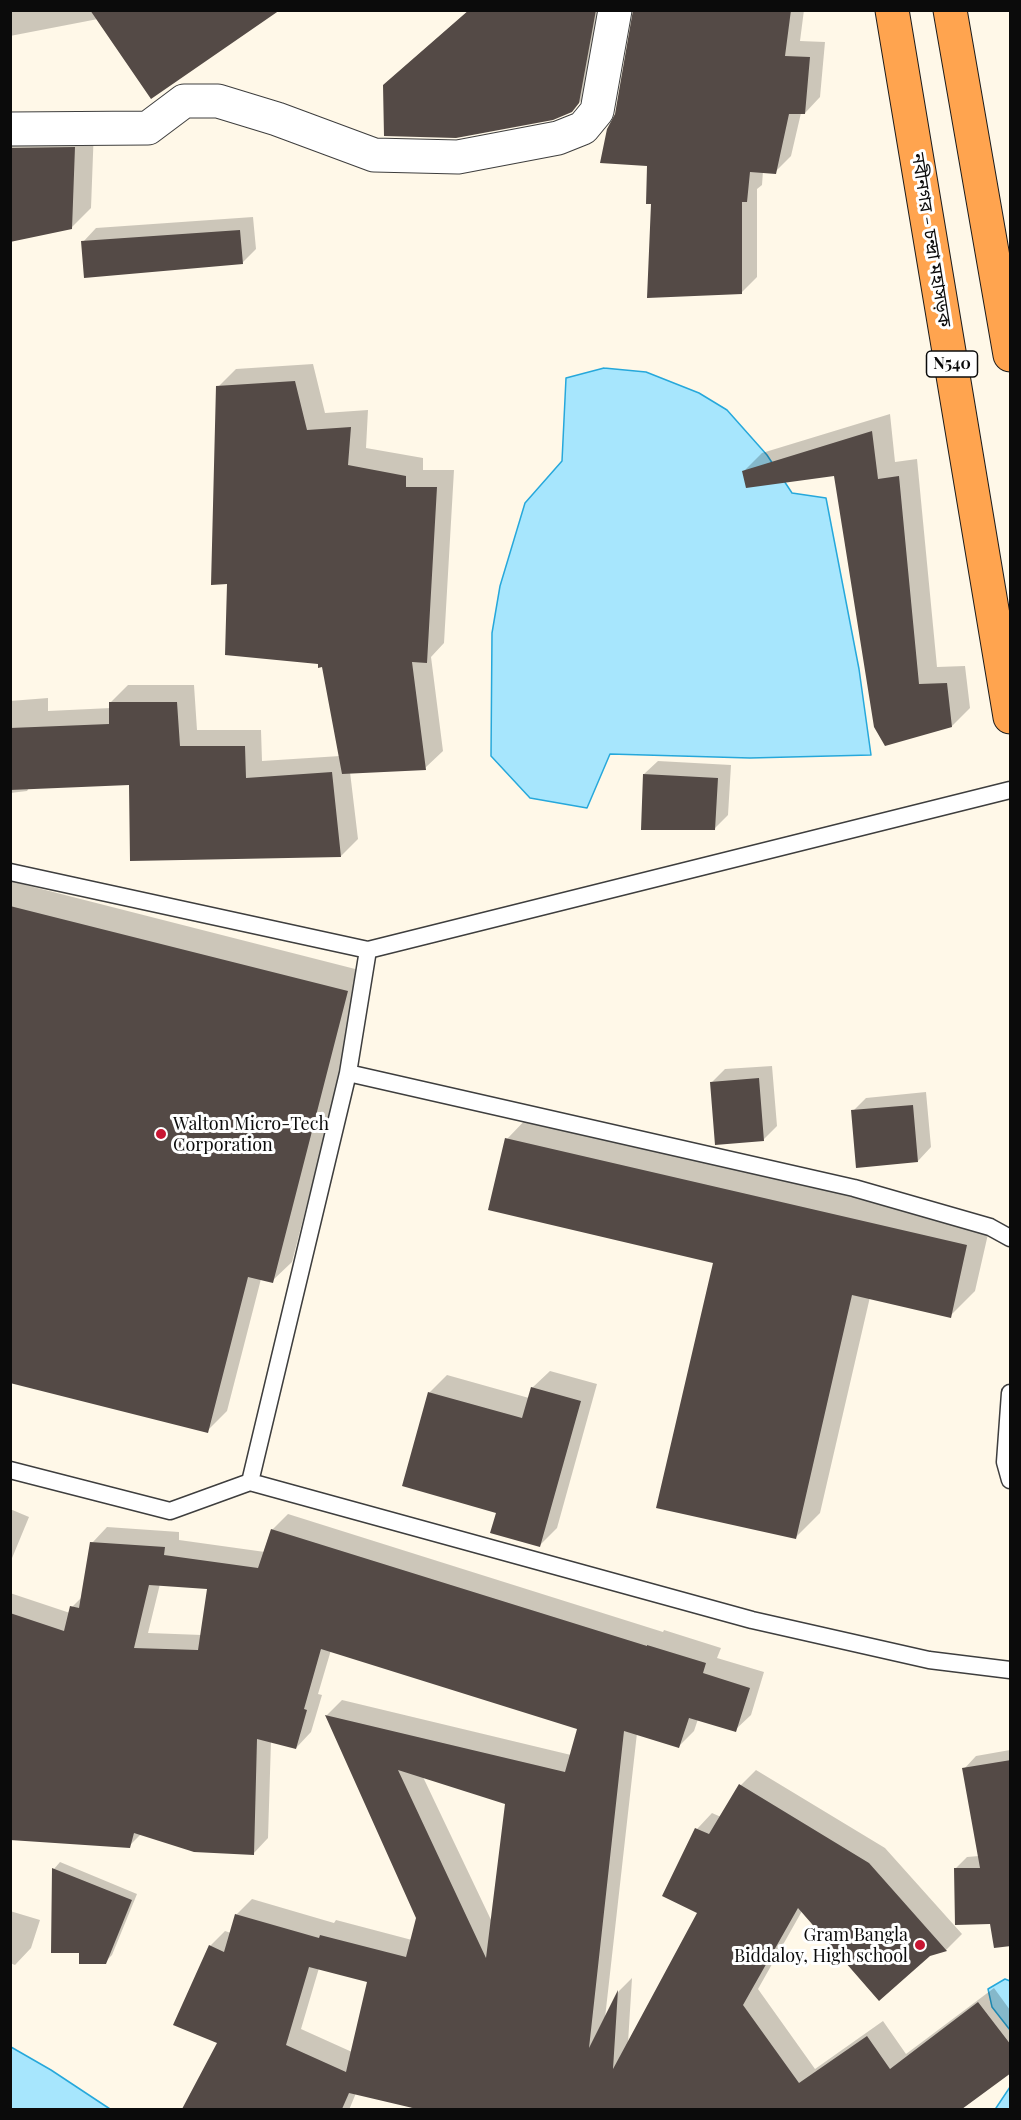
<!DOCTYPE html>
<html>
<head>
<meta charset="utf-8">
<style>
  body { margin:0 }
  #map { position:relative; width:1021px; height:2120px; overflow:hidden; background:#fff8e8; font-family:"Playfair Display",serif }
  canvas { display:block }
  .frame { position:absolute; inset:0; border:12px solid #0b0b0b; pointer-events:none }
</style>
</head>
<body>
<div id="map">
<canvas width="1021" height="2120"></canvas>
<div class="frame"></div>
</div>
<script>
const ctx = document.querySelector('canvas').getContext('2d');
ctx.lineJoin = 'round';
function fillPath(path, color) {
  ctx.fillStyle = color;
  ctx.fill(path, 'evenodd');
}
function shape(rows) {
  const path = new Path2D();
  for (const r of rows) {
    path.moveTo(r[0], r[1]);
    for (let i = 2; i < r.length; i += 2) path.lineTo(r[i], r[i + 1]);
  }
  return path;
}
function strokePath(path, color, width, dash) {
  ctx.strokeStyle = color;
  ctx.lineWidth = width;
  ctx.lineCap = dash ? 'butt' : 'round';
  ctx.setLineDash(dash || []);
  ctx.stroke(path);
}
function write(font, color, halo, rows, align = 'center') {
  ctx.font = font + ' "Playfair Display","Noto Sans Bengali",serif';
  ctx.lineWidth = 6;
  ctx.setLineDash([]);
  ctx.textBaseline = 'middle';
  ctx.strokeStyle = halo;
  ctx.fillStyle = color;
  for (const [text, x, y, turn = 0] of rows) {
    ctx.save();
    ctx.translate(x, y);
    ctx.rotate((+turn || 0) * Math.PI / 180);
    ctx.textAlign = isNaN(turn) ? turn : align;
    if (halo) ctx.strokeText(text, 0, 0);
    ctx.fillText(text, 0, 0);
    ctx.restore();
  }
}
const water = shape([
  [604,368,646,372,699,393,727,410,767,455,792,493,826,498,859,669,871,755,750,758,610,754,587,808,530,798,491,756,492,633,500,586,525,503,562,461,566,378,604,368],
  [1005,1979,1010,1981,1010,2030,992,2007,988,1989,1005,1979],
  [11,2047,51,2070,110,2109,11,2109,11,2047],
  [1010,2087,1010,2109,996,2109,996,2108,1010,2087]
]);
const shadow = shape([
  [10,10,271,10,98,19,10,36],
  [469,10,608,10,587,95,571,111,384,85],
  [635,10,804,10,800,41,825,42,820,97,805,113,801,113,791,156,775,172,763,171,762,185,757,189,757,277,742,292,653,202,649,165,617,115],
  [94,128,91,208,71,228,10,241,10,129],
  [253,217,256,249,242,263,83,242,96,228],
  [313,364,325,413,368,410,366,448,423,458,423,470,454,470,444,643,431,657,443,751,425,768,350,772,358,839,341,856,130,784,29,788,27,791,10,793,10,701,48,698,48,711,111,708,111,702,128,685,194,685,197,730,261,730,262,761,340,756,323,666,229,583,218,387,236,369],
  [890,414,895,462,917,459,937,667,965,666,970,708,952,726,886,745,835,475,744,471,762,453],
  [658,761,731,765,728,815,715,828,644,774],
  [10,881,367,972,292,1262,272,1281,261,1279,227,1411,207,1431,10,1381],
  [772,1066,777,1126,763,1140,711,1083,725,1069],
  [926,1092,931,1147,918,1161,853,1111,866,1098],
  [531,1114,991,1221,975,1291,950,1316,870,1297,820,1513,795,1538,715,1261,507,1139],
  [550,1371,597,1384,557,1528,540,1545,498,1512,404,1485,430,1392,447,1375,529,1398,532,1388],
  [10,1509,29,1517,10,1563],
  [288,1514,663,1632,664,1630,721,1648,717,1658,764,1672,751,1715,735,1730,698,1719,694,1731,679,1746,637,1733,605,2018,619,1991,632,1978,628,2043,699,1912,664,1895,697,1829,712,1813,721,1817,741,1785,756,1770,885,1848,962,1934,946,1950,929,1955,802,1911,758,1989,815,2069,883,2021,906,2054,994,1988,1010,2010,1010,2071,960,2110,411,2110,411,2106,356,2093,349,2110,184,2110,219,2043,210,1946,225,1931,231,1933,236,1915,252,1899,334,1923,336,1920,412,1940,418,1918,327,1715,342,1700,571,1755,579,1728,331,1650,318,1694,322,1695,311,1732,296,1748,271,1741,268,1838,253,1854,141,1834,129,1846,10,1819,10,1593,70,1613,72,1607,83,1596,92,1543,107,1527,179,1532,179,1540,265,1552,272,1530],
  [160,1584,208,1588,202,1635,148,1633],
  [423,1777,506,1803,492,1922],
  [319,1968,369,1981,352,2052,301,2029],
  [1010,1750,1010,1929,955,1869,967,1857,979,1856,964,1769,976,1756],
  [60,1862,137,1894,112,1955,105,1962,81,1952,53,1952,54,1869],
  [10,1911,40,1920,31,1948,15,1965,10,1963]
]);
const building = shape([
  [90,10,280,10,151,99],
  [469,10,596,10,579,103,572,112,553,120,456,138,384,136,383,85],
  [633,10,791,10,785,56,810,57,805,114,789,114,776,174,750,172,747,202,742,202,742,294,647,298,651,204,646,204,647,166,600,163,607,129,615,114],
  [75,147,72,229,10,242,10,148],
  [240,230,243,264,84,278,81,241],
  [295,381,307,430,351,427,348,465,406,476,406,487,437,487,427,663,412,662,426,770,342,774,322,667,318,668,318,664,225,655,227,584,211,585,216,386],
  [872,431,878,479,899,476,919,684,947,683,952,727,885,746,874,727,834,476,746,488,742,471],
  [109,702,177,702,180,746,245,746,246,778,332,772,341,857,130,861,129,785,10,790,10,728,109,724],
  [643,774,718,778,715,830,641,830],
  [10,906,348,991,273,1283,248,1277,208,1433,10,1383],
  [759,1078,764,1141,715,1145,710,1082],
  [913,1105,918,1162,856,1168,851,1110],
  [505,1138,967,1245,951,1318,852,1295,796,1539,656,1508,713,1263,488,1210],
  [531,1387,581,1401,540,1547,490,1533,496,1513,402,1486,428,1392,522,1418],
  [271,1529,647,1646,647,1645,706,1663,703,1673,750,1688,736,1732,689,1718,679,1748,624,1731,589,2048,618,1990,613,2069,697,1913,662,1896,695,1828,709,1834,739,1784,869,1863,947,1951,930,1956,879,2001,798,1908,743,2005,799,2083,867,2036,890,2069,978,2002,1011,2045,1011,2073,962,2109,417,2109,349,2093,342,2109,182,2109,217,2043,173,2025,209,1945,224,1952,235,1914,319,1938,320,1935,406,1957,416,1918,325,1715,565,1772,577,1729,321,1649,304,1709,307,1710,296,1749,257,1739,254,1855,194,1852,134,1833,130,1848,10,1840,10,1613,64,1631,70,1606,79,1608,90,1542,165,1547,164,1555,258,1568],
  [149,1585,207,1589,198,1650,134,1648],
  [398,1770,505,1804,486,1958],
  [309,1967,367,1982,346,2072,286,2045],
  [1011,1760,1011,1946,994,1948,990,1924,955,1925,954,1868,980,1868,962,1768],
  [52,1868,132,1900,106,1964,79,1964,79,1953,51,1953]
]);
const service = shape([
  [10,872,368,950,1010,790],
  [348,1073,854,1188,990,1227,1010,1238],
  [1010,1393,1005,1462,1010,1480],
  [10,1470,170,1511,250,1482,348,1073,368,950],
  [250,1482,752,1620,929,1660,1010,1670]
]);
const minor = shape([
  [10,129,148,128,184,101,218,101,277,119,374,155,458,157,558,138,583,128,597,111,615,10]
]);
const trunk = shape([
  [892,10,1010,717],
  [950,10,1010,355]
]);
const markers = [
  [161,1134,6,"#c81633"],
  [920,1945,6,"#c81633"]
];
const shields = [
  [952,364,51]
];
const shieldNames = [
  ["N540",952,364]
];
const streetNames = [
  ["নবীনগর - চন্দ্রা মহাসড়ক",931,240,81]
];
const poiNames = [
  ["Walton Micro-Tech",173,1124],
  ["Corporation",173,1145],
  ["Gram Bangla",908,1935,"right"],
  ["Biddaloy, High school",908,1956,"right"]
];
fillPath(water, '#a7e6fd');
strokePath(water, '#26a8db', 1.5);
fillPath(shadow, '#0003');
fillPath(building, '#544a46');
strokePath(service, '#3e3e3e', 19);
strokePath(minor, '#3e3e3e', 35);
strokePath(trunk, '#1c1c1c', 35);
strokePath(service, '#fff', 16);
strokePath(minor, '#fff', 33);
strokePath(trunk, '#ffa44f', 33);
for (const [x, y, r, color] of markers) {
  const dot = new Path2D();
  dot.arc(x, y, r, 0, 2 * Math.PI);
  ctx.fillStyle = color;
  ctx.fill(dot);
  strokePath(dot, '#fff', 2);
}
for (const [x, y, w] of shields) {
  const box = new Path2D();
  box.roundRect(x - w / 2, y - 13, w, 26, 4.5);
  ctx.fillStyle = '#fff';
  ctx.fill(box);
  strokePath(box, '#0b0b0b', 1.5);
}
write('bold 16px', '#0b0b0b', null, shieldNames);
write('18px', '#0b0b0b', '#fff', streetNames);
write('18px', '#0b0b0b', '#fff', poiNames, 'left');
</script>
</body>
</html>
